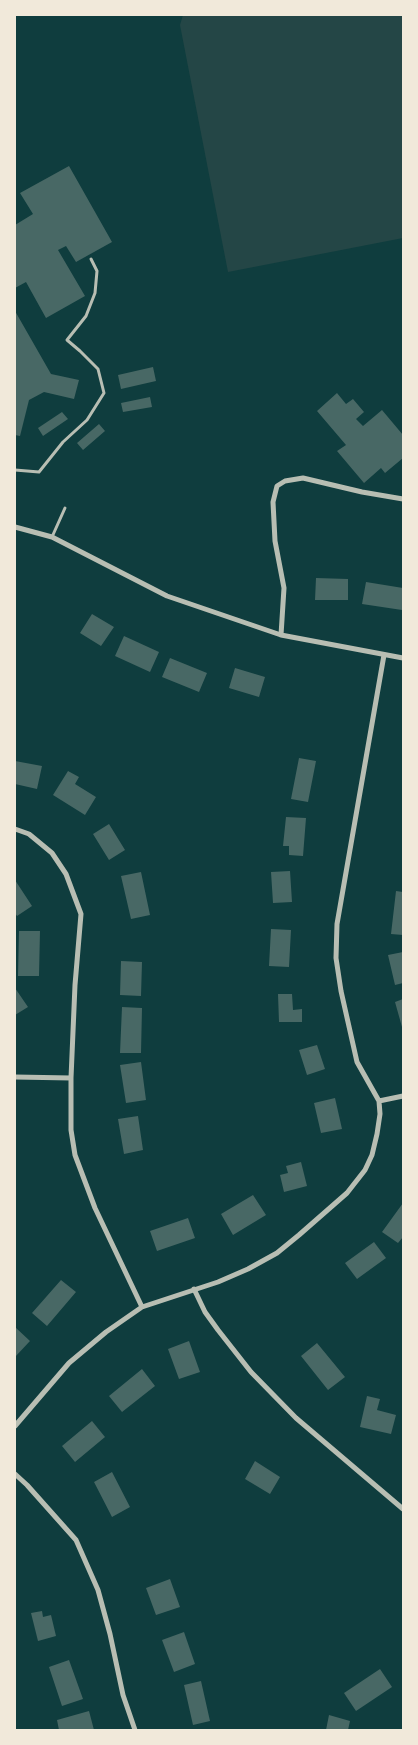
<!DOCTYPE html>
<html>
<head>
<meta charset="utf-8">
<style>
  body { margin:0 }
  #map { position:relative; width:418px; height:1745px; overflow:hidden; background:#0f3d3e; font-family:"DM Sans",sans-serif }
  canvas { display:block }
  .frame { position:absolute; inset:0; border:16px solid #f1e9da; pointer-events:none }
</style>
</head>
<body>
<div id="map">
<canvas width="418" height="1745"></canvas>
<div class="frame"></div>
</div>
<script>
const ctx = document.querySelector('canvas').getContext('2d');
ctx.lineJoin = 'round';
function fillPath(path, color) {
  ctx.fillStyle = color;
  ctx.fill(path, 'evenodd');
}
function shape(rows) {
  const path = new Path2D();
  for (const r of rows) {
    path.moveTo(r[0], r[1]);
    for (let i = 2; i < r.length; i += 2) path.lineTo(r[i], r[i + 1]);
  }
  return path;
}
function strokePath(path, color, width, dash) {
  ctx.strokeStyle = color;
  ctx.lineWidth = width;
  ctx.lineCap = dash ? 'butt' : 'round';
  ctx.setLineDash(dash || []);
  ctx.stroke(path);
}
const green = shape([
  [183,15,403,15,403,238,228,272,180,25]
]);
const building = shape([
  [69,166,112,242,76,262,66,246,58,250,85,296,46,318,26,282,15,288,15,225,33,214,20,193],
  [15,311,51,374,79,380,74,399,44,392,29,400,20,436,15,435],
  [153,367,156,381,121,389,118,375],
  [337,393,346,404,353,399,364,412,356,419,363,426,382,410,403,435,403,458,385,473,381,468,364,483,337,451,346,445,317,411],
  [150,397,152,407,123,412,121,403],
  [62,412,68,419,43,436,38,428],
  [99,424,105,431,83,450,77,443],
  [316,578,348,579,348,600,315,600],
  [366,582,403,588,402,610,362,604],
  [92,614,114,627,101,646,80,633],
  [124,636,159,652,150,672,115,656],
  [170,658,207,673,199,692,162,677],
  [235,668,265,677,259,697,229,688],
  [299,758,316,761,308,802,291,799],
  [15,761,42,766,37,789,15,784],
  [68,771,79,777,75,784,96,797,85,815,53,795],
  [286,817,306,818,303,856,289,855,289,846,283,846],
  [109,824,125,850,109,860,93,834],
  [290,871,292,902,273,903,271,872],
  [141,872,150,915,131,919,121,876],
  [15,880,32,906,17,916,15,913],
  [396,891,403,892,403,935,391,934],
  [271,929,291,930,289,967,269,966],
  [19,931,40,931,39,976,18,976],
  [403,952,403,983,395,985,388,955],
  [121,961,142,962,141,996,120,995],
  [15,988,28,1007,15,1015],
  [278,994,292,994,293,1010,302,1009,302,1022,279,1022],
  [403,999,403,1027,402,1027,395,1002],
  [122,1007,142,1008,141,1053,120,1053],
  [317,1045,325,1069,307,1075,299,1050],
  [141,1062,146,1100,126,1103,120,1065],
  [335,1098,342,1129,321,1133,314,1103],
  [138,1116,143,1150,124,1154,118,1119],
  [301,1162,307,1186,284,1192,280,1175,288,1173,286,1166],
  [253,1195,266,1215,233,1235,221,1214],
  [403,1203,403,1237,398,1243,382,1232],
  [188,1218,195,1238,157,1251,150,1231],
  [374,1242,386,1258,357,1279,345,1263],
  [61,1280,76,1292,47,1326,32,1313],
  [15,1327,30,1341,15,1357],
  [189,1341,200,1372,179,1379,168,1349],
  [317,1343,345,1377,328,1390,301,1356],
  [142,1369,155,1386,122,1412,109,1396],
  [367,1396,380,1399,377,1410,396,1415,391,1434,360,1427],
  [92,1421,105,1437,75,1462,62,1446],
  [255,1461,280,1477,270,1494,245,1479],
  [112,1472,130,1507,112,1517,94,1482],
  [170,1579,180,1607,156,1615,146,1588],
  [42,1611,43,1617,51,1615,56,1636,38,1641,31,1613],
  [184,1632,195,1664,174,1672,162,1640],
  [69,1660,83,1699,62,1706,49,1667],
  [380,1669,392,1687,356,1711,344,1693],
  [201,1681,210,1721,193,1725,184,1685],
  [89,1711,94,1730,59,1730,57,1720],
  [329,1715,350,1721,348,1730,326,1730]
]);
const service = shape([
  [15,470,39,472,63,442,87,420,104,393,98,369,80,351,67,340,86,316,95,293,97,271,91,259],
  [52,537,65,508]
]);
const minor = shape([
  [15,527,52,537,167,596,281,635,403,658],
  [281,635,284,588,275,541,273,502,277,486,285,481,303,478,362,492,403,499],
  [15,829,29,834,52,853,66,874,81,914,75,985,71,1078,71,1130,75,1155,95,1208,142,1307],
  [15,1077,71,1078],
  [379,1101,403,1096],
  [194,1289,205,1312,218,1330,251,1372,296,1418,403,1509],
  [15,1426,69,1363,106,1332,142,1307,218,1282,248,1269,277,1253,299,1235,347,1193,365,1170,372,1155,377,1134,380,1114,379,1101,357,1062,341,991,336,958,337,924,384,655],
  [15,1474,27,1485,76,1540,98,1590,110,1634,123,1695,135,1730]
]);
fillPath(green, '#244646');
fillPath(building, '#486865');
strokePath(service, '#b8beb3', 3);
strokePath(minor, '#b8beb3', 5);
</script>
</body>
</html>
